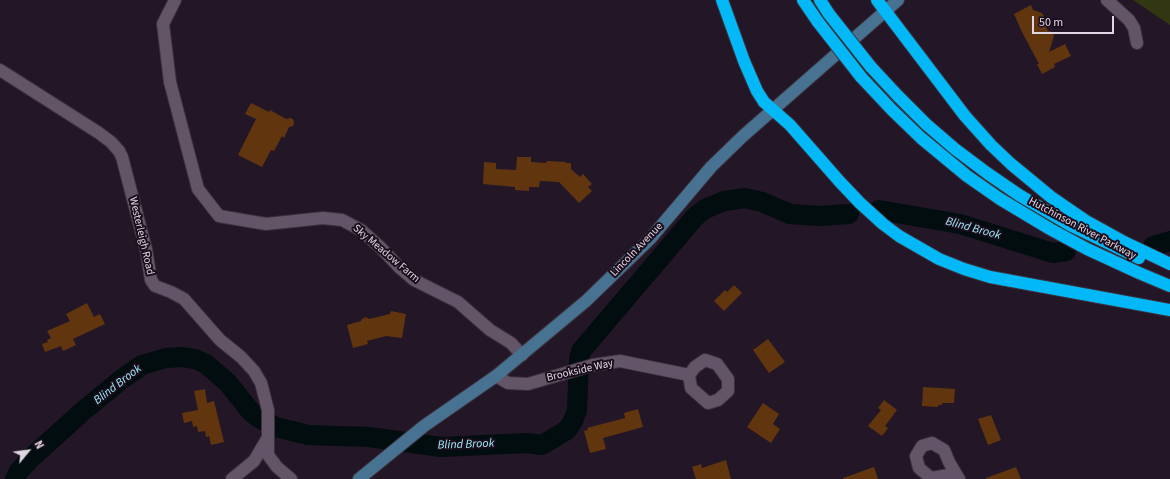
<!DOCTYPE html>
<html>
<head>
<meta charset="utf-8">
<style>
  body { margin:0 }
  #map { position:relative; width:1170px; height:479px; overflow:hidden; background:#231626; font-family:"Source Sans 3",sans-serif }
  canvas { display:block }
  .north { position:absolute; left:8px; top:431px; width:40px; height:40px; -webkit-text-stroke:3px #1a0d1c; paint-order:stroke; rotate:61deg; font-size:11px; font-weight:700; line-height:16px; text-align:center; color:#e0d6e1 }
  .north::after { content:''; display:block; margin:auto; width:14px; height:18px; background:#e0d6e1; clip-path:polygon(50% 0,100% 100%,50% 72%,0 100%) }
  .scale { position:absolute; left:1032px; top:16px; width:82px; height:18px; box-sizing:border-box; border:2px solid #e0d6e1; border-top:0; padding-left:5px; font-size:12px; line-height:14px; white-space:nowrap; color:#e0d6e1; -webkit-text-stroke:3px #1a0d1c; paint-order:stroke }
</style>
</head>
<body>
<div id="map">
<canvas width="1170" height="479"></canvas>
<div class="north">N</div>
<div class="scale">50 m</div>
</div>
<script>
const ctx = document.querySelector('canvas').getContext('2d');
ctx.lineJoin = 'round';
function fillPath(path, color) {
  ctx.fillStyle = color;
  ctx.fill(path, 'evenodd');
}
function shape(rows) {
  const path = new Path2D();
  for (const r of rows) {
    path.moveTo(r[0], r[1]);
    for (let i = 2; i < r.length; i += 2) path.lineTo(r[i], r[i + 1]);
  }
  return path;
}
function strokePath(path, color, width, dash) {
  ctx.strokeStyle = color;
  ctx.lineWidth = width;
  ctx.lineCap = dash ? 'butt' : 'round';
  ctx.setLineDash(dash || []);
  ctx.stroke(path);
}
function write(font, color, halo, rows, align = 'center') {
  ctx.font = font + ' "Source Sans 3",sans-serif';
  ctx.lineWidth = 4;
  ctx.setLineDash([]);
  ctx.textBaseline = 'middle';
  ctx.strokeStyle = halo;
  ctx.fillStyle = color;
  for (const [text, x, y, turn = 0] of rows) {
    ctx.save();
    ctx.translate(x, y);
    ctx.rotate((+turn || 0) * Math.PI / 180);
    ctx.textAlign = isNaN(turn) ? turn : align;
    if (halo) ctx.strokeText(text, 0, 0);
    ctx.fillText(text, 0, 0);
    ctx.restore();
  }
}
const green = shape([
  [1133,0,1170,0,1170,25]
]);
const river = shape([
  [879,210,960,224,1053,253,1066,251],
  [1153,246,1170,241],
  [15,479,19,471,31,458,83,411,122,379,142,365,166,358,181,357,195,359,206,364,228,383,251,412,259,418,276,427,308,435,369,437,441,447,527,443,542,445,567,430,573,421,577,410,579,360,581,351,695,217,705,209,724,201,745,198,762,202,790,214,819,216,849,214]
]);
const building = shape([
  [1031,5,1033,10,1042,13,1044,17,1042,20,1048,31,1052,32,1054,36,1049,52,1065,44,1071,56,1054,64,1055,67,1042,74,1037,64,1039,64,1022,32,1014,14],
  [251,103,269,112,270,110,286,119,290,118,293,119,294,123,293,126,289,127,284,138,282,136,274,151,271,150,262,167,238,155,256,119,245,114],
  [517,157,531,157,531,162,546,163,547,161,566,162,566,163,571,163,571,169,580,177,583,174,592,184,588,187,592,191,579,203,559,182,540,181,539,187,529,187,529,191,515,190,515,187,483,184,484,162,496,163,496,169,516,170],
  [734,285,742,293,724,311,714,301,725,290,727,292],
  [87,303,94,317,100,314,105,324,73,339,76,345,63,351,61,346,45,352,42,344,48,342,47,340,51,338,47,331,70,321,66,314],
  [391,311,406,314,402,338,386,336,367,341,368,344,353,348,347,325,361,321,362,319,366,317,369,319,390,314],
  [768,339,785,362,769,373,753,350],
  [923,387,955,389,954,403,942,403,942,405,938,405,938,407,922,406],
  [205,389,207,403,214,401,224,442,211,445,209,436,206,437,205,431,198,432,197,426,193,427,192,421,184,423,182,413,198,410,194,391],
  [884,400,897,410,885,426,888,428,882,436,868,426,881,410,878,408],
  [763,403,779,414,773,424,780,429,771,443,747,427],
  [638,409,643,427,603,438,606,449,590,453,584,431,588,430,587,428,625,418,624,413],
  [991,415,1001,440,988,445,978,419],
  [726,460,731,479,696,479,692,467,701,464,702,468],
  [874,467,878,479,843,479,843,478],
  [1016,467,1021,479,986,479,986,478]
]);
const street = shape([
  [175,0,163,24,170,82,198,189,219,216,266,224,323,218,342,220,361,230,381,248,400,268,414,280,458,302,490,330,511,343,522,355],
  [1107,0,1129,20,1134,28,1137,43],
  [0,70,99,133,111,142,119,151,122,157,146,249,151,280,155,286,171,292,184,299,220,340,241,357,254,371,261,383,268,410,268,455,277,467,291,479],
  [496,376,508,383,528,384,593,365,620,361,689,375,695,367,705,360,717,364,728,379,728,391,718,400,708,403,691,388,689,375],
  [955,474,931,478,919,468,916,456,922,446,932,443,944,450,949,462,959,479],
  [232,479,254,461,267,439]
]);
const secondary = shape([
  [359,479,424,426,496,376,586,301,650,239,711,167,743,136,898,0]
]);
const highway = shape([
  [722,0,744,61,757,91,764,102,790,125,840,182,860,203,883,224,899,236,939,259,964,269,990,277,1170,310],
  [803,0,818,22],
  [820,0,829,14],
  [877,0,965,116,991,145,1011,164,1051,197,1086,221,1124,242,1170,264],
  [871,67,898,96,926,124,955,149,987,173,1019,195,1070,225,1139,258],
  [861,77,892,110,921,138,967,176,1000,199,1050,229,1087,249,1139,273,1170,286]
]);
const highwayBridge = shape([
  [829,14,871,67],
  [818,22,861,77]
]);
const streetNames = [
  ["Hutchinson River Parkway",1082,229,28],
  ["Westerleigh Road",141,236,77],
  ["Lincoln Avenue",637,250,-46],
  ["Sky Meadow Farm",386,254,40],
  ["Brookside Way",580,371,-13]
];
const waterNames = [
  ["Blind Brook",973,229,15],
  ["Blind Brook",118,385,-38],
  ["Blind Brook",466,445,-2]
];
fillPath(green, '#323711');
strokePath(river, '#020d0f', 20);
fillPath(building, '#61360f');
strokePath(street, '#3b313d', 14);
strokePath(secondary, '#3b313d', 14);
strokePath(highway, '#3b313d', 14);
strokePath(street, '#645467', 12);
strokePath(secondary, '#477292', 12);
strokePath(highway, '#02b8f6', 12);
strokePath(highwayBridge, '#3b313d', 14, []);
strokePath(highwayBridge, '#02b8f6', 12);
write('11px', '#e0d6e1', '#1a0d1c', streetNames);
write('italic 12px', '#9feef9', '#1a0d1c', waterNames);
</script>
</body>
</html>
